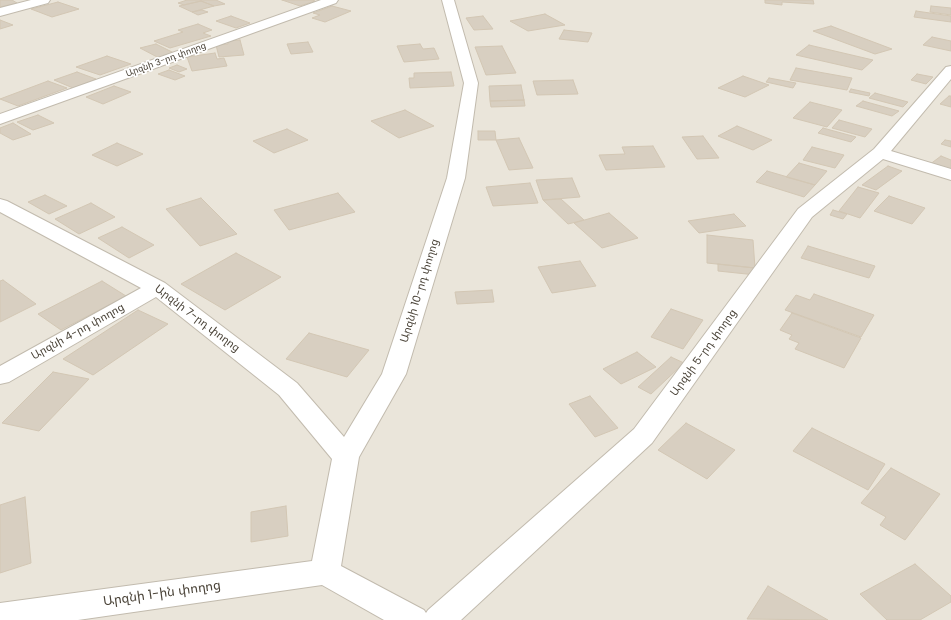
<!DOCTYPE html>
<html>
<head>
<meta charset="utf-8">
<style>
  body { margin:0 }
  canvas { display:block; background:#f6f3ec }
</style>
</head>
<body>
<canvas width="951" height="620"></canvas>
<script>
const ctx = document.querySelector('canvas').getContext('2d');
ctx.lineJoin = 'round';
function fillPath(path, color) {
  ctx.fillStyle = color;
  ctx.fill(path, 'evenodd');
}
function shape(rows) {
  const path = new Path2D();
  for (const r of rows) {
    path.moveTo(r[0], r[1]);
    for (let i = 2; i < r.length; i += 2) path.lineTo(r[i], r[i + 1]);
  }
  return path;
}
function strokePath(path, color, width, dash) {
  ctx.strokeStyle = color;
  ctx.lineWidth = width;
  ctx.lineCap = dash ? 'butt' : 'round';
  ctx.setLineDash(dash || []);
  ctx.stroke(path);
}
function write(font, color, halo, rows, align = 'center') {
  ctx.font = font + ' Poppins,"Noto Sans Armenian",sans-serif';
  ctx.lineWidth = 3.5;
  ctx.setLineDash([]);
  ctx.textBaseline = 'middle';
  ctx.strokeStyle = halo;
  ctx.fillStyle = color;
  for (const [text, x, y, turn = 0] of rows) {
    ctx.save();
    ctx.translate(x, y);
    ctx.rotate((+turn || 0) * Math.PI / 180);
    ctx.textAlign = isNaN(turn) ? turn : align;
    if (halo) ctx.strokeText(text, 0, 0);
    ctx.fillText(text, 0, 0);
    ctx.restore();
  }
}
const residential = shape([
  [0,0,951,0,951,620,0,620]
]);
const building = shape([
  [0,0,12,0,17,3,0,7,0,0],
  [187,0,216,0,225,4,214,6,201,1,184,5,178,3,187,0],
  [282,0,312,0,315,1,300,6,282,0],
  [765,0,813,0,814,4,782,2,782,5,765,3,765,0],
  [201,1,214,6,192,12,179,6,201,1],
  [58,2,79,9,52,17,31,9,58,2],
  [332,6,351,11,325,22,312,18,320,15,313,13,332,6],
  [931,6,951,8,951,15,930,12,931,6],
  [202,10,208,12,198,15,192,12,202,10],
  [916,11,951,16,951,22,914,17,916,11],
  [545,14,565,25,528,31,510,21,545,14],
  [231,16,250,23,236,28,216,21,231,16],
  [483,16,493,29,474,30,466,18,483,16],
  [0,20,13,25,0,29,0,20],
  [198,24,212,30,203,33,211,36,170,48,154,41,183,32,178,30,198,24],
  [831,26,892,49,875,54,813,31,831,26],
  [564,30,592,33,588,42,559,39,564,30],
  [932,37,951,41,951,51,923,45,932,37],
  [240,40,244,55,219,57,216,45,228,44,228,41,240,40],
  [308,42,313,52,291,54,287,44,308,42],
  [156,44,174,53,159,58,140,48,156,44],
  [420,44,423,49,434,48,439,59,404,62,397,46,420,44],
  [809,45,873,60,862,70,796,55,809,45],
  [502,46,516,73,486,75,475,47,502,46],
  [215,53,217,59,224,58,227,66,192,71,187,57,215,53],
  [107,56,131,64,100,75,76,67,107,56],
  [177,65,187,69,179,72,169,68,177,65],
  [796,68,852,78,847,90,790,80,796,68],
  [169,70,185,76,175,80,158,74,169,70],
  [77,72,96,79,73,88,54,80,77,72],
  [451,72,454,86,410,88,409,78,414,78,414,73,451,72],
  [917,74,933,77,926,84,911,80,917,74],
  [743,76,769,85,745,97,718,88,743,76],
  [769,78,796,83,793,88,766,82,769,78],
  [573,80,578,94,537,95,533,81,573,80],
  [48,81,67,88,18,106,0,99,48,81],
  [521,85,524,100,490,101,489,86,521,85],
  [114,86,131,92,103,104,86,97,114,86],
  [851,89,870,93,869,96,849,92,851,89],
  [875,93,908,102,903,107,869,98,875,93],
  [949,96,951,96,951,107,940,104,949,96],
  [524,100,525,106,491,107,490,101,524,100],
  [863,101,899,111,892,116,856,106,863,101],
  [810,102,842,110,827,127,793,118,810,102],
  [405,110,434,126,399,138,371,121,405,110],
  [38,115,54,123,33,130,17,122,38,115],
  [839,120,872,129,865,137,832,128,839,120],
  [13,123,31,134,13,140,0,133,0,128,13,123],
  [737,126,772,140,753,150,718,136,737,126],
  [823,128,856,137,851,142,818,133,823,128],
  [287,129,308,140,274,153,253,141,287,129],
  [478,131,495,131,496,140,478,140,478,131],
  [703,136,719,158,697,159,682,137,703,136],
  [519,138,533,168,509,170,496,140,519,138],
  [945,140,951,141,951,147,941,144,945,140],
  [117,143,143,154,117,166,92,155,117,143],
  [653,146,665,167,606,170,599,155,625,154,622,147,653,146],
  [812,147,844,155,835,168,803,160,812,147],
  [941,156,951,160,951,172,929,165,941,156],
  [799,163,827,171,815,185,786,177,799,163],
  [888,166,902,171,876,190,862,185,888,166],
  [767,171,815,185,804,197,756,182,767,171],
  [572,178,580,197,543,200,536,180,572,178],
  [530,183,538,203,493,206,486,187,530,183],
  [858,187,879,193,860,218,839,211,858,187],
  [338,193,355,212,289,230,274,210,338,193],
  [45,195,67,206,49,214,28,202,45,195],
  [889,196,925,208,912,224,874,211,889,196],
  [201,198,237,234,200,246,166,209,201,198],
  [561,199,584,220,568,224,543,200,561,199],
  [91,203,115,217,79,234,55,219,91,203],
  [833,210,847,214,843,219,830,215,833,210],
  [609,213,638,238,602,248,574,223,609,213],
  [734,214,746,226,699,233,688,221,734,214],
  [122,227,154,245,129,258,98,238,122,227],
  [707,235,753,240,755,268,707,263,707,235],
  [808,246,875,266,869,278,801,258,808,246],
  [236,253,281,277,225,310,181,284,236,253],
  [580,261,596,286,552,293,538,267,580,261],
  [718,264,755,268,756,275,718,271,718,264],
  [3,280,36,304,0,322,0,281,3,280],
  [102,281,126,296,61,330,38,314,102,281],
  [492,290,494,302,457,304,455,292,492,290],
  [814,294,874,315,861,337,785,310,796,295,810,300,814,294],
  [671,309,703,320,683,349,651,337,671,309],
  [138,310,168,324,93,375,63,359,138,310],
  [792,313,861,338,844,368,795,349,799,343,789,339,792,335,780,330,792,313],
  [309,333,369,350,347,377,286,359,309,333],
  [637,352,656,367,621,384,603,369,637,352],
  [671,357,684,363,651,394,638,387,671,357],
  [53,372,89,379,39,431,2,423,53,372],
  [590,396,618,428,595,437,569,404,590,396],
  [686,423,735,450,707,479,658,450,686,423],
  [812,428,885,464,868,490,793,451,812,428],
  [891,468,940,494,905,540,880,525,886,517,861,503,891,468],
  [25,497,31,563,0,573,0,505,25,497],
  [286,506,288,536,251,542,251,512,286,506],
  [915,564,951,596,951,602,920,620,887,620,860,594,915,564],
  [768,586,828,620,747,619,768,586]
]);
const minor = shape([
  [31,0,50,0,48,3,0,16,0,8,31,0],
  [321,0,338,0,336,3,0,124,0,114,321,0],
  [442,0,454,0,478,83,465,178,406,374,359,457,341,566,424,610,426,613,428,610,634,429,798,209,874,149,946,67,951,66,951,79,891,151,951,169,951,180,883,159,812,217,652,443,461,620,384,620,322,585,78,620,0,620,0,603,312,561,332,459,279,395,156,297,9,382,0,384,0,366,141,288,0,212,0,199,7,201,165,283,297,383,344,437,382,374,447,178,464,83,442,0]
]);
const farStreetnames = [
  ["Արզնի 3-րդ փողոց",166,60,-20]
];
const streetNames = [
  ["Արզնի 10-րդ փողոց",420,291,-73],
  ["Արզնի 7-րդ փողոց",197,319,37],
  ["Արզնի 4-րդ փողոց",78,332,-29],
  ["Արզնի 5-րդ փողոց",704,353,-54]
];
const nearStreetnames = [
  ["Արզնի 1-ին փողոց",162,594,-8]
];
fillPath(residential, '#eae5da');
fillPath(building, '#d8cfc1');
strokePath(building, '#d3c7b4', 1);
strokePath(minor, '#c2bbae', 2);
fillPath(minor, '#fff');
write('9px', '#4b4439', '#fff', farStreetnames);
write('11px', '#4b4439', '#fff', streetNames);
write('13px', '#4b4439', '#fff', nearStreetnames);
</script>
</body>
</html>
